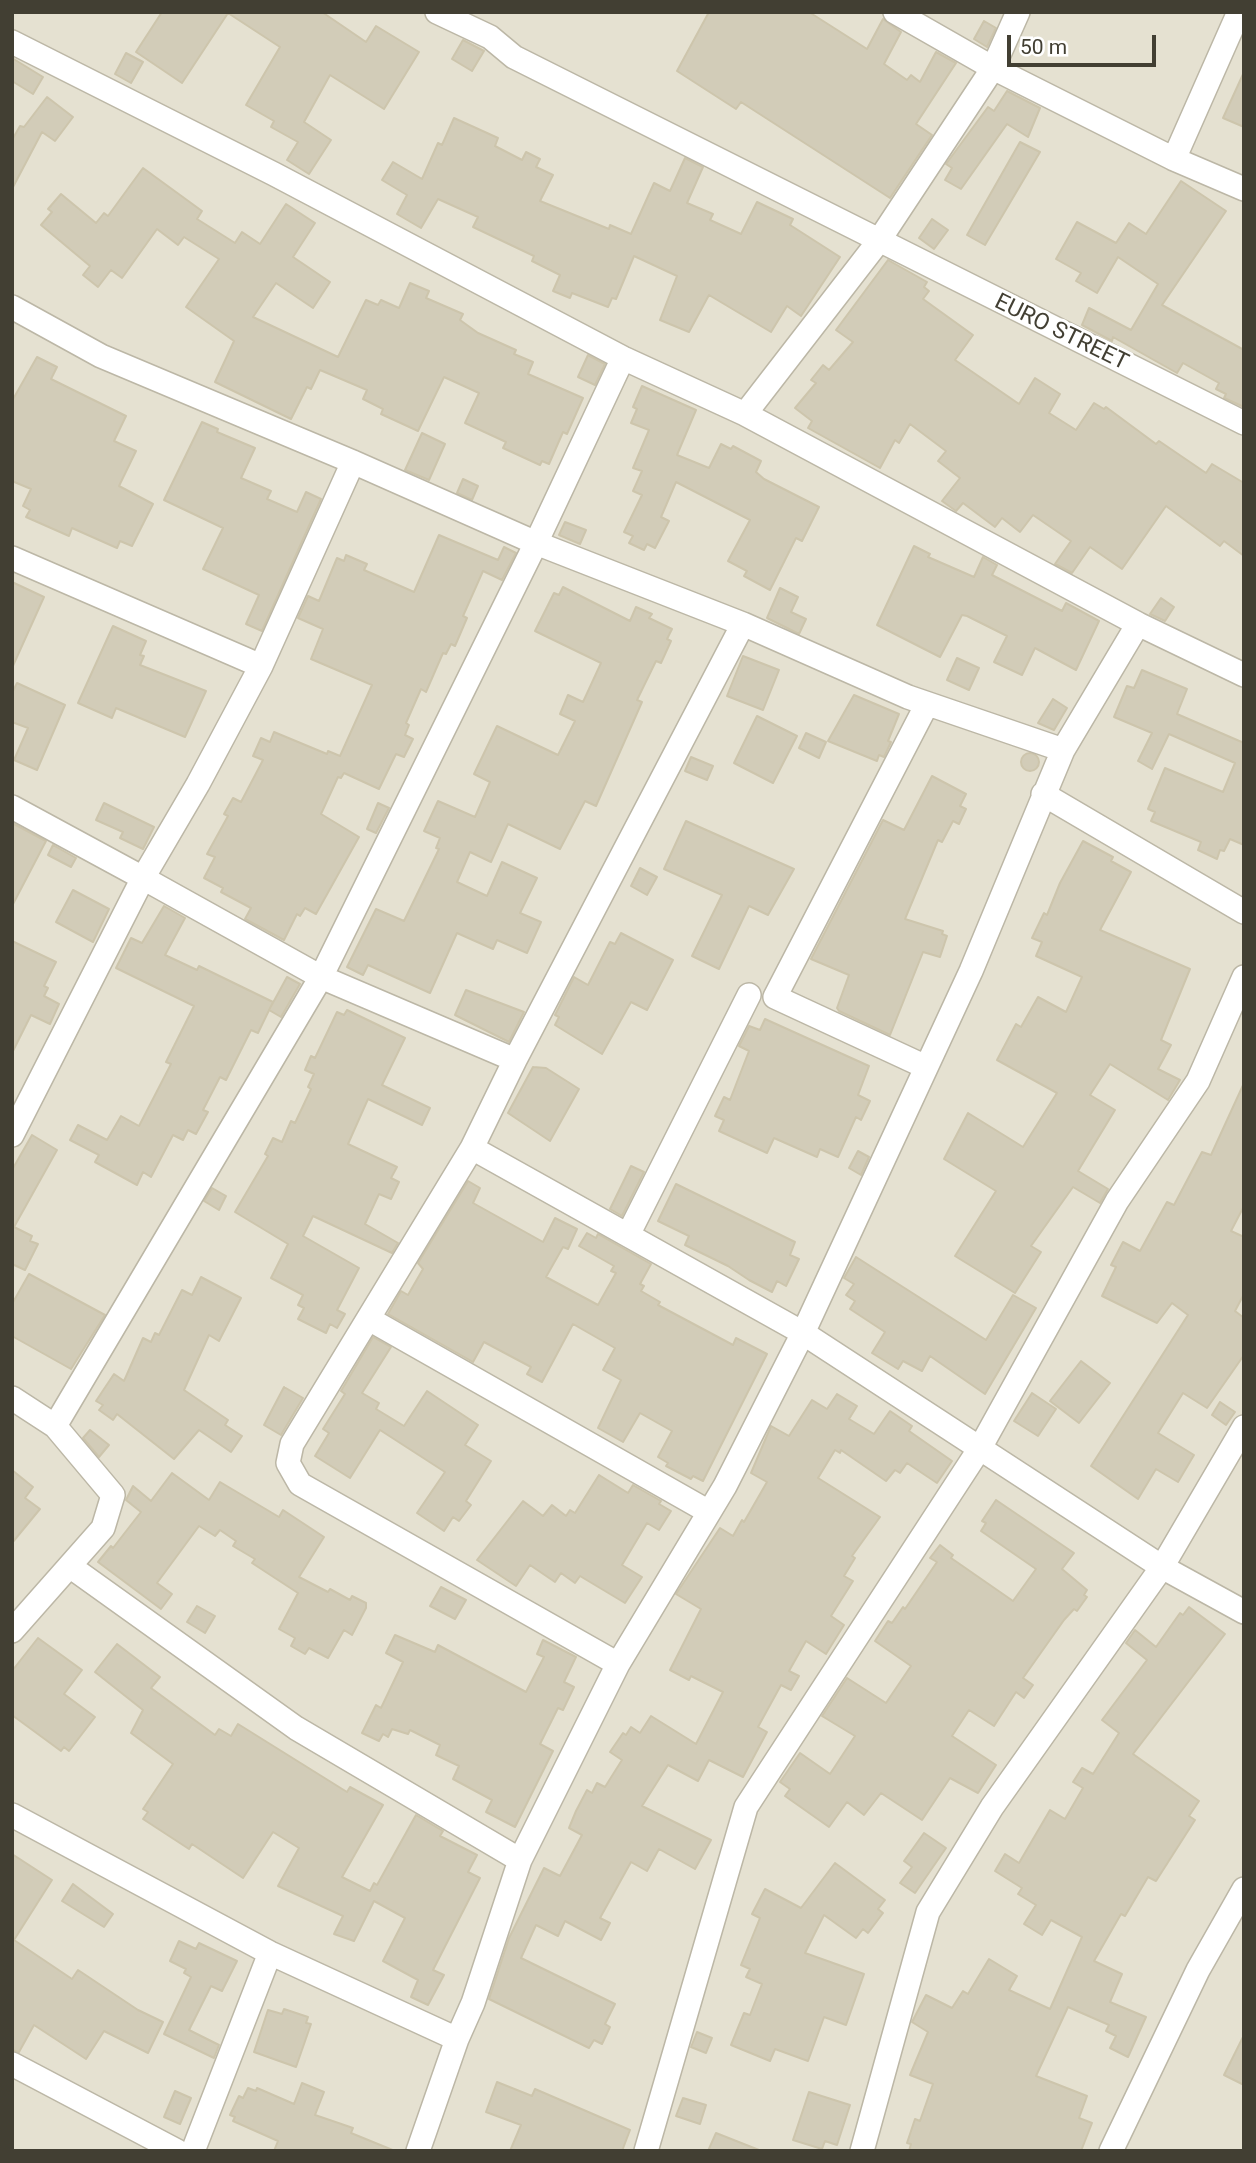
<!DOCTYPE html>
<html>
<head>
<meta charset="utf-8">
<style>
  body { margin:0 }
  #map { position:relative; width:1256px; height:2163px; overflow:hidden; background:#f1efe3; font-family:Roboto,sans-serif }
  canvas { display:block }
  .frame { position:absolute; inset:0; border:14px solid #423f33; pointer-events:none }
  .scale { position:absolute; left:1007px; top:35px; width:149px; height:32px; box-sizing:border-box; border:4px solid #423f33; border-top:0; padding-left:9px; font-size:21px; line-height:24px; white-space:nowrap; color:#423f33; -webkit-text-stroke:5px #fff; paint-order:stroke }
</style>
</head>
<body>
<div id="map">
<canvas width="1256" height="2163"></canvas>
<div class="frame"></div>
<div class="scale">50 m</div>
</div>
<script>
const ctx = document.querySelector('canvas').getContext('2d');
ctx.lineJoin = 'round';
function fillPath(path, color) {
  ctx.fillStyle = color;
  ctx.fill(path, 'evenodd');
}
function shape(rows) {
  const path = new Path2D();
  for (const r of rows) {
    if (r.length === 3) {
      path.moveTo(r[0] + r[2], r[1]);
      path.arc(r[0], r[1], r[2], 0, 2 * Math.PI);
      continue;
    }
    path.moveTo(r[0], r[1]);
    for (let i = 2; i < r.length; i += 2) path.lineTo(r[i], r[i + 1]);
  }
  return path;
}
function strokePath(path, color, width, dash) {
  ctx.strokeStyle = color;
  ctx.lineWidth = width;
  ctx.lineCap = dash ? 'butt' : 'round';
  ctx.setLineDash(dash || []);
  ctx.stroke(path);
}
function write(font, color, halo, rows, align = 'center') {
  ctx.font = font + ' Roboto,sans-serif';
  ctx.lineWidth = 6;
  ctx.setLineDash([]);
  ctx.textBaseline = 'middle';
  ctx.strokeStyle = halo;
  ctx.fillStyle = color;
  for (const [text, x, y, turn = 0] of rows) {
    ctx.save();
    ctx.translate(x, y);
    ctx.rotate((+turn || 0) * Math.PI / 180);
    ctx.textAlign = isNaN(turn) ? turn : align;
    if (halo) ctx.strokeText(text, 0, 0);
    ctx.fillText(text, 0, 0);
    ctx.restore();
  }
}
const residential = shape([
  [12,12,1244,12,1244,2151,12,2151]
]);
const building = shape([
  [162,12,322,12,366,42,376,26,419,52,384,109,330,75,304,122,331,140,309,174,287,160,298,142,271,127,274,121,246,105,280,47,228,13,182,83,136,52,162,12],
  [709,12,809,12,867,49,883,19,901,32,884,64,907,80,911,75,920,82,936,52,956,63,916,124,932,135,890,198,741,102,736,109,677,71,709,12],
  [984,21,996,28,987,47,974,39,984,21],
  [463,40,484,51,472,71,452,59,463,40],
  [126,53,143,62,131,83,115,74,126,53],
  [12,58,43,77,33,94,12,81,12,58],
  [1244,72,1244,127,1223,118,1244,72],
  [1007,91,1040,108,1028,137,1007,124,961,189,945,180,952,168,946,164,988,107,994,111,1007,91],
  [47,97,73,117,55,141,42,132,12,189,12,140,20,126,24,127,47,97],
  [454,118,498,138,495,146,522,160,526,152,540,159,536,167,553,175,540,201,609,229,610,225,631,234,654,183,670,191,685,158,703,167,687,203,713,214,710,220,741,234,757,202,793,219,790,225,840,257,801,316,787,306,771,332,709,295,689,332,660,320,677,276,634,256,616,299,612,298,608,307,572,293,570,298,553,291,560,275,532,261,534,256,473,227,478,217,438,199,421,228,397,214,407,195,382,180,393,162,422,179,438,143,442,145,454,118],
  [1020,142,1040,152,985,245,967,235,1020,142],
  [143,168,202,211,197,219,235,243,242,232,260,244,286,204,315,223,293,257,330,282,313,308,276,283,253,317,338,357,366,300,378,305,381,300,399,308,410,283,429,291,426,298,463,314,460,320,478,333,516,350,514,354,533,362,528,374,583,398,567,434,563,432,549,464,542,461,540,465,503,448,506,442,465,423,479,393,444,377,418,431,381,414,383,409,363,399,367,390,320,370,311,389,307,387,291,419,215,382,234,341,186,307,219,259,184,237,178,245,157,229,122,278,111,270,98,287,83,275,90,266,41,225,52,212,48,209,61,194,96,223,104,213,108,216,143,168],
  [1181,181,1226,211,1162,305,1244,350,1244,407,1224,398,1226,394,1216,389,1219,383,1183,363,1177,373,1113,337,1112,341,1082,325,1089,308,1131,330,1158,284,1118,257,1097,293,1076,281,1081,273,1056,259,1077,222,1116,243,1129,223,1146,234,1181,181],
  [932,219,948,230,934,249,919,238,932,219],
  [888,260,927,282,924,287,929,291,923,299,973,335,955,360,1019,404,1035,378,1060,394,1049,413,1076,430,1094,403,1104,409,1106,407,1156,444,1159,441,1206,473,1212,464,1244,483,1244,556,1224,541,1220,546,1166,506,1122,569,1090,547,1072,573,1055,564,1071,541,1033,515,1020,532,1002,518,995,527,963,503,956,511,942,501,960,478,938,461,946,451,910,424,899,443,895,440,880,468,808,428,812,421,795,408,816,383,811,380,823,365,829,370,853,342,836,330,888,260],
  [588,355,605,364,595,385,578,377,588,355],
  [37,357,57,367,51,379,126,416,114,441,136,451,119,486,153,504,132,546,120,541,117,548,72,528,69,536,26,517,30,510,23,506,31,489,12,481,12,401,37,357],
  [642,386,696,410,677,455,709,468,721,444,731,449,733,446,761,461,756,472,764,479,819,507,802,541,796,538,770,590,744,576,747,571,728,561,750,520,676,482,661,517,669,521,655,548,647,544,644,550,629,543,633,536,624,532,642,495,633,491,642,471,633,468,649,430,631,423,637,409,633,407,642,386],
  [202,422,218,429,217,432,255,448,241,478,271,491,267,499,297,512,306,492,321,499,262,631,246,624,259,595,203,569,223,528,164,500,202,422],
  [422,433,445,444,429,480,405,470,422,433],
  [463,479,478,486,472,500,457,493,463,479],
  [565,522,586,530,580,544,559,535,565,522],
  [439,535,498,560,504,547,516,553,502,580,483,571,463,616,467,618,455,646,451,644,446,654,443,653,426,692,421,689,406,723,409,725,405,735,413,739,404,757,396,754,379,789,344,773,341,778,338,777,321,814,359,837,316,914,305,908,300,916,297,914,284,940,245,919,251,908,221,892,223,888,204,878,215,857,207,854,228,816,224,814,233,798,241,802,263,760,253,756,261,738,270,742,274,732,327,754,328,751,340,756,372,685,311,659,323,629,298,618,308,596,319,601,337,558,344,561,346,555,367,564,364,570,414,592,439,535],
  [914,546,930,554,928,557,974,577,983,557,997,565,992,575,1062,611,1066,603,1099,621,1076,670,1035,648,1022,675,994,662,1007,636,967,616,962,615,940,657,877,625,914,546],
  [12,582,44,597,12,668,12,582],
  [563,587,630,621,636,607,652,614,649,618,672,629,667,639,671,641,661,663,656,661,637,700,642,702,596,806,585,801,560,849,508,824,491,862,470,852,457,882,487,896,502,862,537,878,520,913,541,922,527,953,497,940,493,949,457,933,430,993,368,965,363,975,347,967,376,909,404,921,439,849,436,848,440,838,424,831,438,801,475,817,490,782,474,774,497,726,558,755,575,721,560,714,568,695,583,702,601,663,535,631,554,593,559,595,563,587],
  [780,588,798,597,791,612,806,619,799,634,767,618,780,588],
  [1161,598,1174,607,1165,621,1150,614,1161,598],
  [113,626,146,641,140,655,144,656,140,665,206,691,185,737,116,708,112,718,78,703,113,626],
  [743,656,779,670,763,710,727,696,743,656],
  [957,658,979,668,969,690,947,680,957,658],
  [1142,670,1187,689,1177,714,1244,743,1244,845,1230,839,1224,851,1220,850,1217,859,1198,850,1201,842,1151,821,1155,812,1148,809,1165,768,1223,792,1235,763,1169,734,1152,769,1138,761,1152,733,1114,717,1127,686,1134,688,1142,670],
  [17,683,65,705,37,770,14,760,28,728,12,722,12,693,17,683],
  [854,695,899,714,888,741,891,742,884,757,879,755,877,761,828,741,854,695],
  [1053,699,1067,708,1054,730,1038,723,1053,699],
  [757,716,797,736,773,783,734,763,757,716],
  [806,733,826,742,819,758,799,748,806,733],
  [1030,762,9],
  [691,757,713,766,707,780,685,771,691,757],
  [932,776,966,794,960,806,966,809,959,824,953,821,942,842,938,840,905,919,943,931,942,934,947,936,940,957,923,952,890,1035,839,1011,837,1008,849,975,811,959,883,820,904,830,932,776],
  [104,803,154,827,143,849,120,838,123,832,96,820,104,803],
  [378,803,389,808,376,833,367,829,378,803],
  [686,821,794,869,768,915,749,906,719,969,692,956,722,895,664,869,686,821],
  [12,823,46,841,12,906,12,823],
  [1083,841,1113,857,1111,861,1131,872,1100,930,1190,969,1161,1040,1171,1045,1158,1069,1180,1080,1168,1100,1110,1064,1090,1095,1115,1110,1078,1171,1108,1189,1100,1203,1073,1187,1031,1246,1041,1252,1015,1293,955,1256,996,1191,944,1159,968,1113,1023,1147,1057,1093,997,1060,1016,1024,1021,1027,1038,997,1066,1012,1082,977,1036,956,1042,942,1032,938,1044,913,1047,915,1060,883,1083,841],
  [53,845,76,858,71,867,48,855,53,845],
  [640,868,657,877,647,895,631,886,640,868],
  [73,890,109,909,93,942,56,922,73,890],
  [164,906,185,918,165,955,197,970,199,966,273,1002,258,1033,251,1030,226,1080,220,1077,203,1110,208,1112,196,1134,188,1130,183,1140,173,1135,151,1177,143,1172,137,1185,95,1162,99,1155,70,1140,78,1125,107,1140,121,1116,139,1126,171,1064,166,1062,194,1006,116,968,131,938,142,943,164,906],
  [621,933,673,960,647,1010,631,1002,602,1054,555,1025,559,1017,555,1015,574,977,588,985,610,942,615,944,621,933],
  [12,941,56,962,44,986,48,988,44,996,59,1004,50,1024,31,1015,12,1053,12,941],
  [287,977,300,984,281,1017,269,1010,287,977],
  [466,990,524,1012,509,1042,455,1015,466,990],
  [347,1010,405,1038,382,1085,430,1108,422,1125,368,1099,348,1144,397,1167,391,1178,399,1182,391,1199,379,1194,365,1224,398,1243,392,1253,313,1216,303,1236,359,1268,337,1310,345,1314,337,1328,330,1324,326,1333,298,1319,304,1308,298,1305,303,1295,271,1278,288,1244,235,1212,268,1156,265,1154,273,1138,282,1142,291,1121,295,1123,311,1089,308,1087,314,1074,305,1070,311,1056,315,1058,337,1012,344,1015,347,1010],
  [765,1019,869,1066,858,1095,870,1101,861,1120,856,1117,838,1157,820,1149,817,1157,774,1138,767,1153,719,1131,724,1120,715,1116,724,1097,730,1100,749,1051,739,1046,749,1026,760,1030,765,1019],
  [533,1067,546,1068,579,1089,550,1141,508,1113,533,1067],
  [1244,1083,1244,1206,1231,1231,1244,1237,1244,1294,1235,1311,1244,1318,1244,1355,1207,1408,1183,1393,1158,1433,1194,1455,1178,1482,1156,1469,1138,1499,1091,1466,1188,1315,1172,1303,1157,1323,1102,1296,1116,1267,1111,1265,1123,1242,1140,1251,1167,1202,1174,1205,1202,1152,1211,1155,1244,1083],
  [32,1135,57,1150,14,1227,32,1236,30,1241,38,1244,25,1270,12,1264,12,1170,32,1135],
  [858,1151,869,1157,861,1175,849,1168,858,1151],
  [631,1166,644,1172,622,1216,610,1209,631,1166],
  [468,1181,480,1188,473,1203,543,1242,555,1218,577,1229,568,1249,563,1247,546,1277,598,1305,616,1273,611,1271,614,1266,579,1246,587,1233,596,1238,598,1234,651,1264,640,1284,644,1286,641,1291,660,1302,658,1305,733,1345,736,1338,767,1354,703,1481,693,1476,691,1479,666,1466,668,1463,658,1457,672,1431,640,1413,623,1442,598,1428,621,1380,603,1370,615,1348,573,1324,542,1382,527,1374,531,1367,484,1342,473,1362,388,1314,401,1291,408,1295,423,1269,418,1263,468,1181],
  [676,1184,795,1242,790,1255,799,1259,786,1286,777,1281,772,1292,749,1280,728,1266,685,1245,689,1236,658,1221,676,1184],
  [212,1188,226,1196,219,1210,204,1201,212,1188],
  [856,1257,986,1340,1013,1295,1036,1308,985,1394,930,1356,922,1371,903,1361,898,1369,872,1353,885,1332,850,1309,855,1301,846,1295,854,1284,844,1278,856,1257],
  [29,1274,105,1315,71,1369,12,1336,12,1304,29,1274],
  [201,1277,241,1298,219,1341,209,1335,184,1390,228,1420,225,1425,242,1436,231,1452,199,1430,174,1459,117,1414,113,1420,99,1410,103,1405,96,1401,114,1374,124,1381,143,1338,151,1342,155,1333,159,1335,182,1290,192,1295,201,1277],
  [373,1337,391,1347,362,1393,379,1403,376,1409,404,1426,427,1391,478,1425,465,1445,491,1461,466,1501,471,1505,459,1521,453,1517,444,1531,417,1513,445,1472,380,1430,350,1478,315,1456,329,1433,323,1429,345,1394,341,1391,373,1337],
  [1081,1361,1110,1383,1079,1423,1050,1401,1081,1361],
  [284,1387,303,1398,281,1435,264,1425,284,1387],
  [1032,1393,1056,1409,1038,1436,1014,1421,1032,1393],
  [837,1394,857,1406,849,1419,874,1434,890,1411,912,1426,909,1431,952,1461,937,1483,907,1463,900,1473,895,1470,886,1481,841,1450,840,1453,835,1450,818,1478,880,1517,852,1556,855,1558,844,1576,853,1581,831,1616,844,1625,826,1654,806,1641,789,1671,799,1676,791,1690,781,1685,758,1727,767,1732,743,1777,709,1760,698,1781,668,1765,642,1806,711,1840,695,1869,659,1849,647,1871,631,1862,600,1918,610,1923,601,1940,565,1921,558,1936,536,1925,521,1958,615,2004,605,2024,610,2027,602,2044,594,2040,589,2048,489,1999,509,1938,544,1868,560,1876,582,1835,569,1828,576,1811,587,1790,592,1793,597,1783,605,1787,622,1760,610,1752,623,1733,626,1735,631,1727,640,1733,651,1716,696,1744,723,1692,691,1676,689,1680,670,1670,701,1609,676,1594,720,1528,733,1536,742,1520,744,1522,767,1482,751,1473,771,1426,789,1436,812,1400,827,1409,837,1394],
  [1220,1402,1235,1412,1226,1425,1212,1415,1220,1402],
  [90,1430,109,1445,99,1457,83,1438,90,1430],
  [12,1470,33,1487,25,1498,40,1509,12,1543,12,1470],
  [172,1473,209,1500,220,1482,279,1517,283,1510,324,1537,299,1577,328,1592,330,1589,350,1600,352,1596,366,1603,366,1608,352,1635,344,1630,328,1658,309,1648,305,1654,291,1646,295,1638,279,1629,298,1593,252,1563,255,1559,233,1546,236,1541,220,1530,215,1536,199,1526,157,1583,172,1594,161,1609,98,1562,111,1546,113,1548,141,1512,126,1500,133,1486,151,1501,172,1473],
  [599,1475,628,1493,633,1485,661,1501,659,1504,671,1511,659,1530,647,1523,622,1565,642,1577,625,1603,580,1576,575,1583,561,1573,555,1582,530,1565,516,1586,477,1560,523,1501,543,1516,552,1505,566,1516,570,1510,575,1513,599,1475],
  [996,1500,1074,1553,1062,1569,1087,1590,1084,1595,1087,1597,1077,1611,1074,1609,1064,1620,1023,1678,1033,1685,1024,1698,1016,1692,994,1726,969,1710,952,1736,996,1765,978,1793,950,1778,922,1820,881,1793,864,1815,847,1802,829,1827,785,1796,790,1789,780,1782,800,1753,830,1774,855,1736,822,1716,847,1678,886,1703,911,1666,875,1641,888,1621,892,1623,903,1607,905,1609,937,1562,930,1558,940,1545,953,1555,951,1558,1013,1601,1036,1569,981,1531,986,1523,982,1521,996,1500],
  [441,1587,466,1600,455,1619,430,1606,441,1587],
  [197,1606,215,1616,205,1633,187,1622,197,1606],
  [1189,1607,1225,1634,1133,1754,1199,1801,1189,1816,1195,1820,1156,1881,1148,1877,1125,1916,1121,1914,1094,1961,1122,1974,1110,2002,1146,2017,1128,2057,1110,2048,1116,2036,1106,2031,1109,2025,1068,2007,1036,2076,1087,2096,1079,2118,1092,2123,1081,2151,909,2151,911,2144,907,2143,915,2119,920,2121,933,2084,910,2075,928,2032,912,2022,926,1995,952,2008,963,1991,968,1994,989,1959,1017,1976,1009,1990,1050,2009,1082,1937,1051,1920,1042,1935,1024,1924,1036,1905,1018,1894,1022,1888,995,1871,1005,1854,1019,1863,1050,1810,1065,1819,1083,1788,1073,1782,1082,1768,1093,1774,1119,1733,1102,1720,1147,1660,1126,1643,1135,1630,1156,1647,1180,1613,1183,1615,1189,1607],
  [395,1635,435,1652,438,1645,526,1692,544,1657,537,1654,543,1640,576,1657,564,1682,574,1687,563,1710,558,1708,540,1744,553,1751,515,1827,486,1812,492,1800,453,1779,459,1766,436,1755,440,1745,410,1730,408,1734,392,1729,388,1737,383,1734,379,1741,362,1733,376,1705,381,1708,403,1662,386,1653,395,1635],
  [38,1638,82,1670,64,1694,95,1717,69,1751,64,1747,61,1751,12,1715,12,1671,38,1638],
  [117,1644,160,1677,151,1688,215,1735,219,1729,231,1736,238,1724,347,1792,350,1787,383,1805,342,1877,370,1891,374,1883,377,1885,416,1815,443,1831,440,1836,477,1855,468,1872,480,1878,433,1970,444,1975,428,2005,411,1997,418,1980,383,1961,405,1918,374,1901,354,1941,334,1934,343,1916,278,1886,299,1848,273,1832,243,1878,192,1844,189,1849,143,1819,148,1812,143,1809,173,1764,131,1733,143,1710,95,1672,117,1644],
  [924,1833,946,1848,915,1893,900,1883,912,1867,904,1861,924,1833],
  [12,1854,52,1880,14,1940,72,1979,78,1970,138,2010,163,2022,148,2053,104,2031,86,2059,34,2025,19,2052,12,2050,12,1854],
  [835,1863,885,1900,878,1909,883,1913,868,1933,863,1929,856,1938,824,1915,805,1953,864,1974,846,2025,824,2017,808,2061,775,2049,770,2061,731,2045,744,2013,750,2015,762,1984,746,1977,750,1969,741,1965,760,1918,752,1914,765,1889,801,1908,835,1863],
  [73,1884,113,1914,104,1927,62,1901,73,1884],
  [179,1941,196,1949,199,1943,237,1961,222,1991,211,1986,189,2030,219,2045,214,2058,164,2034,191,1977,184,1973,186,1969,170,1961,179,1941],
  [284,2009,308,2017,306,2023,311,2024,296,2067,254,2052,268,2010,282,2014,284,2009],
  [697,2032,712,2038,706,2053,691,2047,697,2032],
  [1244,2035,1244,2085,1224,2075,1244,2035],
  [497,2082,532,2096,535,2089,630,2130,622,2151,510,2151,521,2125,486,2112,497,2082],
  [302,2083,324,2092,315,2115,353,2128,351,2133,395,2151,274,2151,278,2141,233,2121,235,2117,230,2115,239,2096,243,2098,248,2088,256,2091,257,2088,294,2104,302,2083],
  [175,2091,191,2098,180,2124,164,2117,175,2091],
  [809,2092,850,2105,837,2145,825,2141,822,2149,793,2140,809,2092],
  [683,2098,706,2105,700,2124,676,2116,683,2098],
  [716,2133,759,2150,759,2151,708,2151,716,2133]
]);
const minor = shape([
  [437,12,490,37,514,57,1244,423],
  [895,12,993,68,1174,159,1244,189],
  [12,42,274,174,623,358,745,414,1138,624,1244,675],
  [1174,159,1239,12],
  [12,307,101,356,353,462,536,543,743,624,908,697,1063,750],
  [745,414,878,242,993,68,1018,12],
  [353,462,261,666,198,784,143,878,321,977,515,1060],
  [12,558,261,666],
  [743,624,515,1060,472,1148,803,1333,971,971,1063,750,1138,624],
  [1043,794,1244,912],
  [12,807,143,878,12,1135],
  [926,1067,775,997,927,704],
  [472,1148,292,1444,288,1463,300,1484,618,1664],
  [628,1235,749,995],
  [369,1319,709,1512],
  [12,1398,55,1426,113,1495,103,1528,12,1631],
  [55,1426,321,977,536,543,623,358],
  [71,1567,296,1728,520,1860],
  [12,1815,270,1953,457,2039],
  [12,2064,177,2151],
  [193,2151,270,1953],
  [418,2151,457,2039,473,2003,520,1860,618,1664,725,1486,803,1333,1162,1567,1244,1612],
  [646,2151,746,1807,980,1448,1117,1201,1198,1081,1244,977],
  [862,2151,928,1912,992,1807,1162,1567,1244,1427],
  [1111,2151,1198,1970,1244,1889]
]);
const streetNames = [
  ["EURO STREET",1061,333,26]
];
fillPath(residential, '#e5e1d1');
fillPath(building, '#d2ccb8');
strokePath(building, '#cdc5ac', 2);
strokePath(minor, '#bcb7a6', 26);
strokePath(minor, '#fff', 23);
write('23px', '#423f33', '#fff', streetNames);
</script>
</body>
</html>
